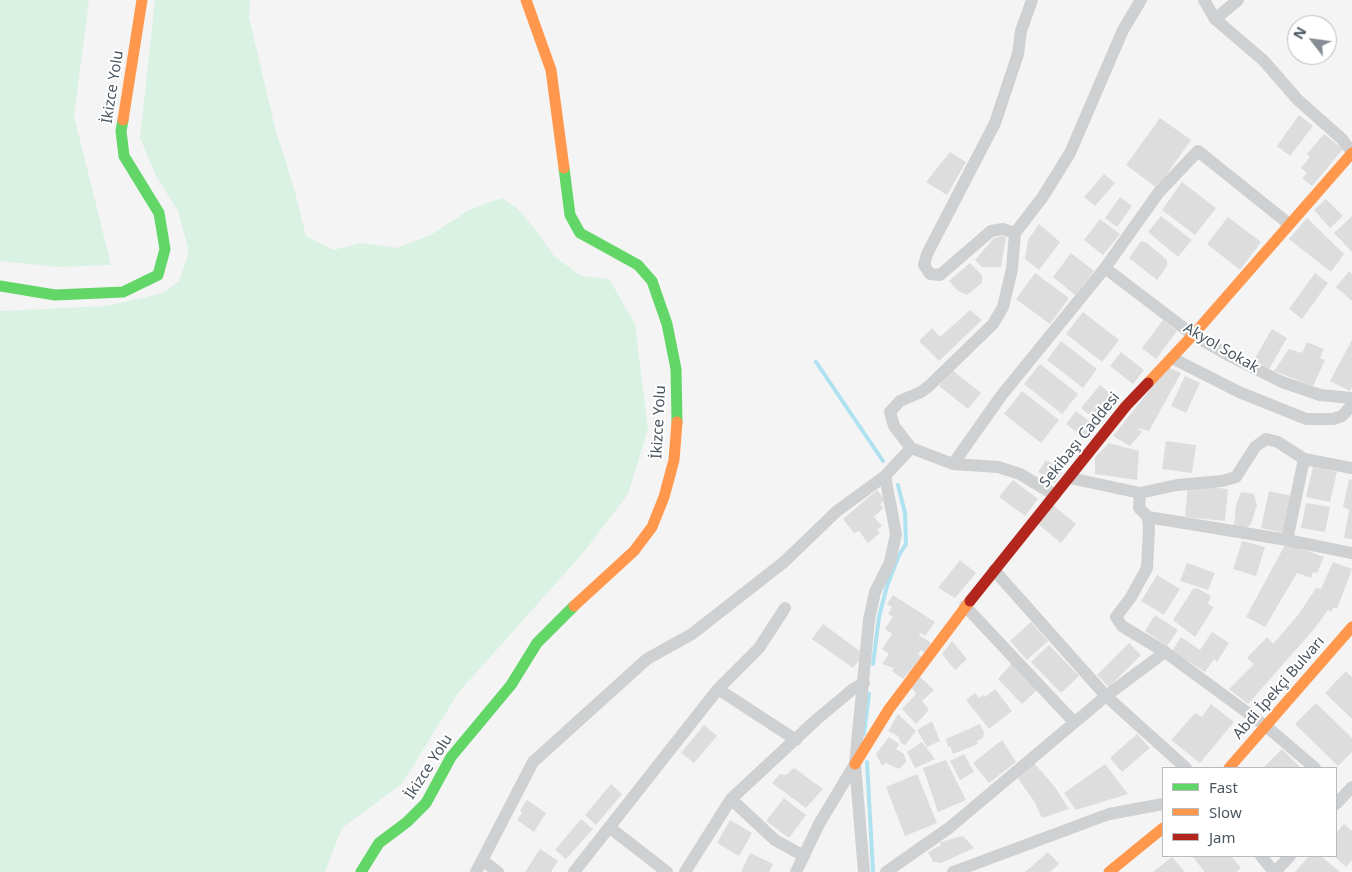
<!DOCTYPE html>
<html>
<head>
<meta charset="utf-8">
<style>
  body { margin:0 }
  #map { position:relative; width:1352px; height:872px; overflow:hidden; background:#f4f4f4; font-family:"Noto Sans",sans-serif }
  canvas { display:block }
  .legend { position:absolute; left:1162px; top:767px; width:175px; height:90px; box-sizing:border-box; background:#fff; border:1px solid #b7bbc0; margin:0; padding:6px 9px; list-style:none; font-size:15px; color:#4a5661 }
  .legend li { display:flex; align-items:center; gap:10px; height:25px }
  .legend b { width:25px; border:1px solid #b7bbc0 }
  .north { position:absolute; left:1287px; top:15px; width:50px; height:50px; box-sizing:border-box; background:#fff; border:1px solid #b7bbc0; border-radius:50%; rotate:300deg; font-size:14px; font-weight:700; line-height:20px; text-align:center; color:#4a5661 }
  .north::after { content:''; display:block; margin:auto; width:18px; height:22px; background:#868d94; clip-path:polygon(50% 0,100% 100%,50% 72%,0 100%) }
</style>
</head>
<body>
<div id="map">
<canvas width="1352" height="872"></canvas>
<ul class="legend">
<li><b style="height:6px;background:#63d668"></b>Fast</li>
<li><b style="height:6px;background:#ff974d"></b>Slow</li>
<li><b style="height:6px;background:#b3261e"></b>Jam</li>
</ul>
<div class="north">N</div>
</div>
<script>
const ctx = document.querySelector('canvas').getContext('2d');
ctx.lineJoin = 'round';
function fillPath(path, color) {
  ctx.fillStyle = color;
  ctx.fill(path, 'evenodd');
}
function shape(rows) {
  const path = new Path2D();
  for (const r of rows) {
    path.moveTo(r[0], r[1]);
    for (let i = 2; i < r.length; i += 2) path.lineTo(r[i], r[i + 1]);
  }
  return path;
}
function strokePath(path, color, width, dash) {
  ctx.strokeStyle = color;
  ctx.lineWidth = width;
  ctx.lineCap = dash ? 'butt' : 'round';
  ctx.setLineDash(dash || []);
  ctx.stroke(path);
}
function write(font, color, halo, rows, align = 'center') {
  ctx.font = font + ' "Noto Sans",sans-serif';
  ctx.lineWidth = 4;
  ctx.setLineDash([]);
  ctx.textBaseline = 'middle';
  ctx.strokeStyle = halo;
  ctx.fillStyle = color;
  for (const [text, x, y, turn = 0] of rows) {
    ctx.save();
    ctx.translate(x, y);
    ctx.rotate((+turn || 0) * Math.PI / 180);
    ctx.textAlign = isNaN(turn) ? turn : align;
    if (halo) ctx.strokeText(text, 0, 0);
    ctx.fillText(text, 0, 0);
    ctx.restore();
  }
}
const green = shape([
  [0,0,89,0,74,116,111,265,59,267,0,261],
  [155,0,250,0,249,17,275,128,295,192,306,236,333,250,362,243,396,248,431,235,469,210,502,198,518,209,539,234,554,256,581,276,609,279,635,324,648,429,628,494,582,554,458,693,402,784,342,828,325,872,0,872,0,311,107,306,163,293,179,281,189,251,178,211,156,176,140,138]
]);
const stream = shape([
  [816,362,883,461],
  [873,664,879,617,887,586,899,555,906,544,905,513,898,485],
  [864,734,869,694],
  [867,762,873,871]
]);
const building = shape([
  [1299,115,1313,126,1290,156,1277,146],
  [1160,118,1191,140,1157,188,1126,165],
  [1324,134,1343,149,1312,186,1302,178,1307,173,1301,168,1310,157,1307,154],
  [950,152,966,162,947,195,926,182],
  [1104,174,1115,183,1095,206,1084,197],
  [1182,182,1216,208,1195,235,1162,210],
  [1120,197,1132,206,1117,227,1105,218],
  [1326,199,1343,216,1330,228,1314,210],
  [1161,216,1192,240,1178,257,1148,232],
  [1352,216,1352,252,1334,233],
  [1228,217,1261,242,1240,270,1207,244],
  [1307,218,1344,254,1331,272,1289,239],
  [1100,219,1120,234,1103,255,1084,240],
  [1039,224,1060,242,1039,270,1025,259,1028,240],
  [1002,236,1006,237,1001,267,982,267,975,260,994,238],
  [1141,241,1147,243,1167,260,1167,266,1157,280,1129,258],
  [1071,253,1094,271,1075,295,1053,277],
  [970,263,982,275,982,283,967,295,958,291,949,281],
  [1349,271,1352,274,1352,301,1336,287],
  [1035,273,1069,298,1050,324,1016,299],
  [1315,273,1328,283,1302,319,1289,309],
  [970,310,982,320,939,361,919,341,932,328,940,337],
  [1083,312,1119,340,1102,362,1066,334],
  [1163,320,1177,331,1156,359,1142,348],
  [1272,329,1287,338,1269,369,1254,360],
  [1352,340,1352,387,1350,391,1330,381],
  [1061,341,1097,369,1083,388,1047,360],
  [1307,342,1324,349,1320,358,1325,360,1313,386,1274,371,1289,349,1302,353],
  [1121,352,1144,370,1133,384,1110,366],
  [1040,364,1078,394,1062,414,1024,384],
  [1168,367,1181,373,1149,431,1137,428,1142,432,1130,446,1113,436],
  [952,370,981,393,968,409,939,386],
  [1185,376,1200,383,1186,413,1171,406],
  [1100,385,1115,398,1097,421,1081,408],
  [1022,391,1059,420,1041,443,1004,414],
  [1076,411,1096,426,1086,439,1066,424],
  [1166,441,1196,445,1192,473,1162,469],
  [1109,443,1139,451,1137,480,1095,474,1095,457],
  [1046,460,1063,471,1055,483,1038,472],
  [1313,467,1337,472,1330,502,1306,497],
  [1349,479,1352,480,1352,539,1344,538,1349,510,1343,507],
  [1013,480,1038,499,1025,516,999,497],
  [1188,485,1228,489,1225,521,1185,517],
  [877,490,885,500,880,504,883,508,874,517,882,526,877,530,880,533,868,543,859,531,854,533,843,519],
  [1269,491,1292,496,1284,533,1261,528],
  [1241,492,1254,494,1257,505,1251,524,1246,528,1234,525,1236,505],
  [1306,503,1330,507,1325,532,1301,528],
  [1053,505,1076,524,1061,543,1038,524],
  [1242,541,1265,547,1256,576,1233,569],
  [1286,543,1324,557,1317,573,1313,572,1311,578,1297,573,1265,627,1246,617],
  [960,560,976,573,955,598,938,588],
  [1333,562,1352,569,1337,609,1334,607,1331,612,1328,610,1315,628,1248,704,1229,689,1254,664,1247,658,1267,637,1273,644,1299,614,1316,588,1321,589],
  [1187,563,1215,573,1208,590,1180,581],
  [1157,575,1180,589,1164,615,1141,601],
  [1197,588,1211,596,1208,604,1214,607,1195,637,1173,620,1193,589],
  [893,595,935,622,925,636,920,633,919,635,931,643,925,653,921,650,918,654,922,657,903,679,892,671,894,668,882,664,889,654,882,649,892,634,885,629,893,617,888,614,892,607,887,604],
  [1155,615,1178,630,1167,646,1145,631],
  [1031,622,1048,641,1027,660,1010,641],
  [823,624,864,654,853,668,812,639],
  [1212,632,1229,643,1217,662,1214,659,1205,672,1172,651,1181,637,1200,650],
  [952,641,967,659,955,670,942,654],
  [1129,643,1141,655,1109,687,1097,675],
  [1049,645,1079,676,1061,693,1031,662],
  [1012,663,1038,689,1022,704,998,679],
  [1346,671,1352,677,1352,719,1325,693],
  [920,677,934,690,922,701,929,710,916,724,902,709,916,694,911,687],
  [995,689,1012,711,989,729,966,700,975,693,979,698,983,695,985,697],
  [1316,703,1352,738,1352,752,1338,766,1295,724],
  [1211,704,1234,722,1200,763,1171,740,1195,713,1202,717],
  [898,714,916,731,905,745,901,743,898,736,888,731],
  [932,721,940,741,927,747,917,730],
  [980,724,984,733,983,738,977,741,978,744,953,754,950,746,948,747,946,739],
  [704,725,717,736,694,763,681,753],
  [1137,734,1150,748,1122,772,1110,758],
  [889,737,899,744,896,749,904,754,906,762,899,769,886,763,882,766,876,754],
  [1002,740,1016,762,989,783,973,763],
  [922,742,935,759,915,768,907,752],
  [1282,749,1301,768,1263,768],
  [964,754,974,772,960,780,950,761],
  [946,760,966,800,938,812,923,768],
  [1034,763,1055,787,1069,809,1042,818,1034,801,1016,776],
  [1105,764,1128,794,1076,810,1064,793],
  [794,768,823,789,806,808,772,783,780,774,786,775],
  [917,774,937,823,905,836,886,787],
  [611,784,622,794,596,825,585,815],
  [784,798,806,815,789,838,766,821],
  [527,800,546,813,534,832,517,820,522,813,520,810],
  [581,819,593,829,566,859,555,850],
  [730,820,752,833,739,856,717,843],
  [1344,824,1352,831,1352,860,1346,867,1334,856,1336,856,1336,833],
  [963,836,974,848,941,863,933,862,928,852,941,845,940,842],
  [540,849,558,861,551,872,525,872],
  [1048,852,1059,864,1050,872,1025,872],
  [750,853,773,864,769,872,741,872],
  [1192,856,1231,856,1241,868,1236,872,1205,872],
  [1309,856,1321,856,1340,872,1295,872],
  [1172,857,1185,872,1153,872]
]);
const street = shape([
  [1032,0,1021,31,1018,54,995,123,927,254,924,265,930,274,940,275,991,231,1003,229,1015,233,1012,269,1003,307,993,324,929,386,921,392,900,401,890,412,894,426,911,448,953,464,998,467,1020,474,1055,495],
  [1204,0,1215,19,1263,60,1298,100,1342,139,1352,152],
  [1215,19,1238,0],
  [1015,233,1042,198,1070,153,1123,30,1141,0],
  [1105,268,1193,335,1230,356,1282,382,1320,395,1352,398],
  [1172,358,1239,392,1306,419,1333,419,1342,416,1352,405],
  [953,464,1001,396,1105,268,1159,192,1198,151,1289,224],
  [1070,478,1140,493,1177,485,1222,481,1236,477,1255,447,1266,439,1278,442,1304,459,1352,468],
  [1140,493,1139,508,1148,517,1149,529,1147,568,1131,597,1116,617,1122,626,1165,652,1267,727,1315,768],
  [1148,517,1287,540,1352,553],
  [1287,540,1304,459],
  [994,570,1106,696,1186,768],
  [965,606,1074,722],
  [718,689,796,740],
  [731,799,775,840,804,856],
  [1336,804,1352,787],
  [609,827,667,872],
  [1261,856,1274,872],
  [482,860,498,872],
  [476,872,533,762,647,659,692,634,784,562,837,511,885,476],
  [574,872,718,689,759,648,785,608],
  [685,872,731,799,816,720,853,689,864,683],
  [796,872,819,824,855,764],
  [864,872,855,764,869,620,875,592,890,562,896,534,885,476,911,448],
  [886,872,949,828,1106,696,1165,652],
  [953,872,1109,814,1163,804],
  [1275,872,1290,856]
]);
const fast = shape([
  [564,168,570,215,580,233,638,265,652,281,667,324,676,369,677,422],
  [0,286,55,295,123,292,158,275,165,249,159,213,124,156,121,131,123,120],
  [361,872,379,843,407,822,426,803,451,757,511,685,537,643,574,606]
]);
const slow = shape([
  [526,0,551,70,564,168],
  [123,120,142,0],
  [1148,383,1193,335,1352,153],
  [574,606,634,551,652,527,664,497,674,460,677,422],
  [855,764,889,709,970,601],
  [1229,768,1352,627],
  [1109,872,1163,828]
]);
const jam = shape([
  [970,601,1126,406,1148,383]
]);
const streetNames = [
  ["İkizce Yolu",113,87,-81],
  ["Akyol Sokak",1221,348,30],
  ["İkizce Yolu",659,422,-87],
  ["Sekibaşı Caddesi",1080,440,-51],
  ["Abdi İpekçi Bulvarı",1279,688,-49],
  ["İkizce Yolu",429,767,-57]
];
fillPath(green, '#d9f2e3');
strokePath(stream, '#aee2f0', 4);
fillPath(building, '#ddddde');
strokePath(street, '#ced0d2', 12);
strokePath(fast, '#63d668', 11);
strokePath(slow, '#ff974d', 11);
strokePath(jam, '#b3261e', 11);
write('15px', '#4a5661', '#fff', streetNames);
</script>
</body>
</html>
